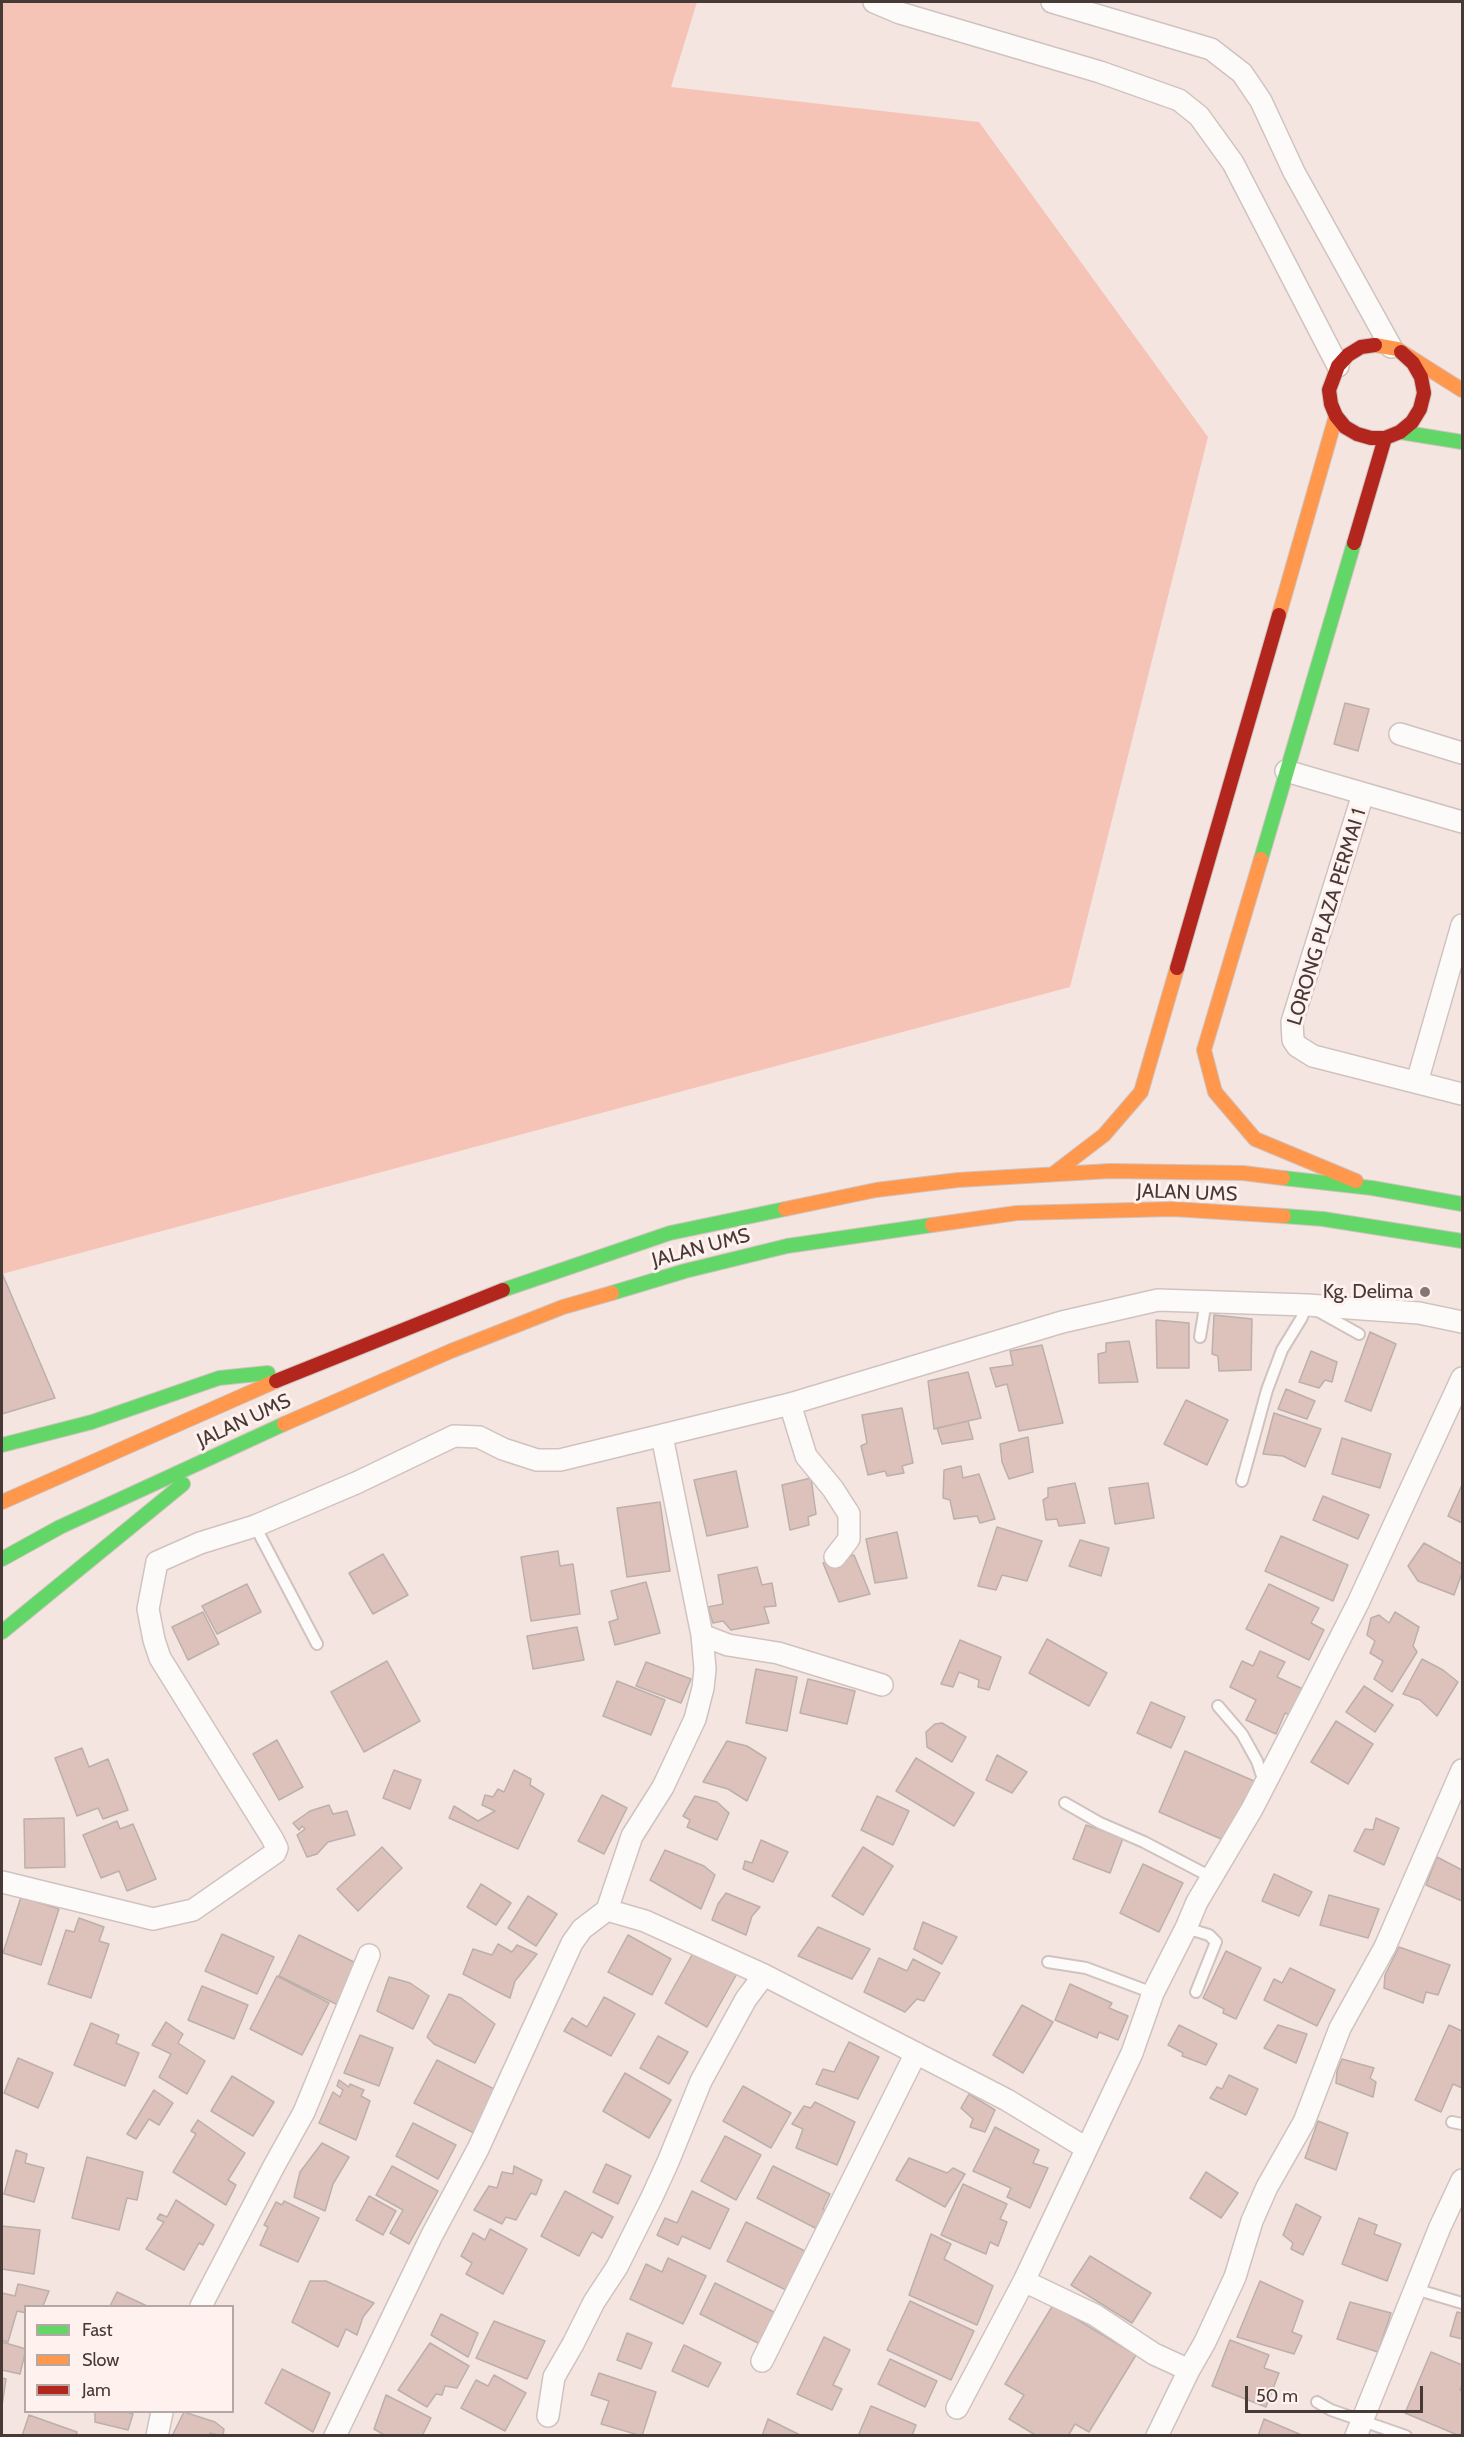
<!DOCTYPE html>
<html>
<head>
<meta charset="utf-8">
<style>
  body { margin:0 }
  #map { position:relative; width:1464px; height:2437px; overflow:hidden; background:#f4e5e0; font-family:Cabin,sans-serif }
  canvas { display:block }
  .frame { position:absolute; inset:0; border:3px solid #473a36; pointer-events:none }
  .legend { position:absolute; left:24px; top:2305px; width:210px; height:108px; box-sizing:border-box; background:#fff1ed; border:2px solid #b5a8a4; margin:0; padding:8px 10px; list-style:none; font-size:18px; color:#473a36 }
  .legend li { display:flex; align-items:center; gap:12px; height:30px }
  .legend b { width:30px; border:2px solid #b5a8a4 }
  .scale { position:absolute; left:1245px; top:2386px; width:178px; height:27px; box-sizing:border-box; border:3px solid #473a36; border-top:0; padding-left:8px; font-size:18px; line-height:21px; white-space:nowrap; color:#473a36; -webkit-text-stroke:4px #fff1ed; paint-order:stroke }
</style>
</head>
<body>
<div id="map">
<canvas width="1464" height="2437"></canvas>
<div class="frame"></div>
<ul class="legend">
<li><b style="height:8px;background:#63d668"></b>Fast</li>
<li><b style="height:8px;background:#ff974d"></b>Slow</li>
<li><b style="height:8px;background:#b3261e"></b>Jam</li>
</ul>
<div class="scale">50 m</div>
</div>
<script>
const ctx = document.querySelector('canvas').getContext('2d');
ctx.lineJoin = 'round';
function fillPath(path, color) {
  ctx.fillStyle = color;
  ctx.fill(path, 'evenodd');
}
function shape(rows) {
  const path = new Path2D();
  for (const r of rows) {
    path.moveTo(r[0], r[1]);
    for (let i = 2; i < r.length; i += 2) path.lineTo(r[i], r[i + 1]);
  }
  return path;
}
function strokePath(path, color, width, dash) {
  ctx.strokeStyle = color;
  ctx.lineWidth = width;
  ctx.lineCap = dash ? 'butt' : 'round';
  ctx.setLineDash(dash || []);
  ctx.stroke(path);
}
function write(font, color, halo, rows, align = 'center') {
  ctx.font = font + ' Cabin,sans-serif';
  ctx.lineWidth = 6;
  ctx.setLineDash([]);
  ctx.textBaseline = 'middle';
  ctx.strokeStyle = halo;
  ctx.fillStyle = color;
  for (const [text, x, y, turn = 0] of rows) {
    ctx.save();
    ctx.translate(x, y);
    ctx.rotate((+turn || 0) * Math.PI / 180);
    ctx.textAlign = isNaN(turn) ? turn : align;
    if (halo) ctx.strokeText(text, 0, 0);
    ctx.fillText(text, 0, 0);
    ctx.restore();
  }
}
const green = shape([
  [2,2,697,2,671,87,979,122,1208,437,1070,987,2,1274]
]);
const building = shape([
  [1345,703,1369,709,1358,751,1334,744,1345,703],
  [2,1273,55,1398,2,1414,2,1273],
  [1214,1315,1252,1319,1251,1370,1219,1371,1218,1356,1212,1354,1214,1315],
  [1156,1320,1189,1323,1189,1368,1157,1368,1156,1320],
  [1370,1332,1396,1344,1371,1411,1345,1401,1370,1332],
  [1129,1341,1138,1382,1099,1383,1098,1354,1106,1352,1106,1343,1129,1341],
  [1042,1345,1063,1423,1019,1431,1007,1384,996,1387,990,1368,1013,1365,1010,1351,1042,1345],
  [1311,1351,1337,1362,1332,1382,1325,1380,1319,1388,1299,1382,1311,1351],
  [968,1372,981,1418,934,1429,928,1381,968,1372],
  [1286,1389,1315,1401,1307,1419,1278,1409,1286,1389],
  [1186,1400,1228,1420,1207,1465,1164,1444,1186,1400],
  [902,1408,913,1463,902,1466,904,1473,887,1476,885,1471,868,1475,861,1446,867,1443,862,1415,902,1408],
  [1274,1413,1321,1429,1305,1467,1283,1456,1263,1454,1274,1413],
  [968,1421,973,1439,942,1444,937,1428,968,1421],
  [1028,1437,1033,1472,1009,1479,1002,1462,1000,1444,1028,1437],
  [1342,1438,1391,1454,1380,1488,1332,1474,1342,1438],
  [961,1466,963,1478,979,1474,995,1519,980,1523,977,1516,954,1519,950,1500,943,1498,944,1470,961,1466],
  [736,1471,748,1527,707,1536,694,1480,736,1471],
  [811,1478,816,1514,808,1517,809,1525,790,1530,782,1485,811,1478],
  [1075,1483,1085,1523,1059,1526,1057,1519,1046,1520,1043,1500,1048,1497,1048,1488,1075,1483],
  [1148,1483,1154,1518,1115,1524,1109,1488,1148,1483],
  [1462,1485,1462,1523,1448,1516,1462,1485],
  [1323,1496,1369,1515,1358,1539,1313,1520,1323,1496],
  [660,1502,670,1571,627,1577,617,1508,660,1502],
  [997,1527,1042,1541,1027,1581,1002,1575,996,1590,978,1586,997,1527],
  [897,1532,907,1578,875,1583,866,1539,897,1532],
  [1281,1536,1348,1565,1333,1601,1265,1571,1281,1536],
  [1080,1540,1109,1548,1101,1576,1069,1566,1080,1540],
  [1424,1543,1462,1564,1462,1573,1454,1595,1418,1581,1408,1566,1424,1543],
  [558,1551,560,1566,573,1564,580,1614,531,1621,521,1557,558,1551],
  [383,1554,408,1595,373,1614,349,1573,383,1554],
  [854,1555,870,1594,839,1602,823,1563,854,1555],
  [757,1567,762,1585,772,1583,776,1606,764,1607,769,1623,731,1630,723,1621,713,1623,708,1607,723,1604,718,1575,757,1567],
  [646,1582,660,1633,615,1645,609,1622,618,1619,611,1591,646,1582],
  [247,1584,261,1612,217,1634,202,1606,247,1584],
  [1269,1584,1319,1608,1311,1623,1324,1630,1309,1660,1246,1629,1269,1584],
  [203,1612,219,1644,188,1660,172,1627,203,1612],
  [1395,1612,1419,1627,1413,1646,1417,1652,1392,1692,1374,1679,1383,1661,1370,1653,1375,1641,1367,1635,1371,1618,1379,1615,1389,1623,1395,1612],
  [577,1627,584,1660,533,1669,527,1636,577,1627],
  [1047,1639,1107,1673,1089,1706,1029,1673,1047,1639],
  [960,1640,1001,1657,989,1690,978,1687,979,1680,959,1672,953,1687,941,1684,960,1640],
  [1260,1651,1285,1662,1277,1677,1303,1689,1290,1715,1285,1713,1276,1734,1246,1720,1256,1700,1230,1687,1242,1661,1253,1666,1260,1651],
  [1422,1659,1443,1670,1458,1682,1437,1716,1420,1700,1403,1694,1422,1659],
  [387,1661,420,1721,364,1752,331,1692,387,1661],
  [646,1662,691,1679,681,1703,636,1686,646,1662],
  [756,1669,797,1677,787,1731,746,1723,756,1669],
  [808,1679,855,1691,847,1724,800,1713,808,1679],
  [617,1681,665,1700,651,1735,603,1716,617,1681],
  [1364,1686,1393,1705,1375,1732,1346,1712,1364,1686],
  [1151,1702,1185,1717,1171,1748,1137,1733,1151,1702],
  [1336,1721,1373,1744,1348,1784,1311,1762,1336,1721],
  [942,1723,966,1737,952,1762,927,1747,926,1732,935,1724,942,1723],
  [277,1740,303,1787,279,1800,253,1754,277,1740],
  [727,1741,747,1746,766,1758,747,1801,728,1789,703,1782,727,1741],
  [82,1748,89,1767,108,1759,128,1810,103,1819,98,1808,77,1816,55,1758,82,1748],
  [1185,1751,1254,1781,1228,1842,1159,1812,1185,1751],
  [997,1755,1027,1772,1012,1793,986,1780,997,1755],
  [916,1758,974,1793,954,1826,896,1791,916,1758],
  [394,1770,421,1780,410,1809,383,1798,394,1770],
  [514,1770,531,1779,530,1785,544,1794,518,1849,449,1818,454,1806,478,1821,495,1811,482,1805,485,1795,493,1797,498,1789,504,1792,514,1770],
  [602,1795,627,1808,604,1854,578,1841,602,1795],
  [695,1796,717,1802,729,1813,717,1840,687,1827,690,1820,683,1816,695,1796],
  [877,1796,909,1811,893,1845,861,1830,877,1796],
  [329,1805,333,1814,347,1811,355,1835,328,1842,317,1854,307,1857,297,1835,305,1829,302,1826,299,1830,293,1823,310,1811,329,1805],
  [64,1818,65,1867,25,1868,24,1819,64,1818],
  [1376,1818,1399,1828,1384,1865,1354,1851,1365,1829,1373,1830,1376,1818],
  [117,1821,120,1829,133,1824,156,1879,127,1891,119,1871,101,1878,83,1835,117,1821],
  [1086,1825,1123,1838,1110,1873,1073,1859,1086,1825],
  [761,1840,788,1852,773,1882,743,1869,745,1861,752,1863,761,1840],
  [382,1847,402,1868,358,1911,337,1889,382,1847],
  [863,1847,893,1866,863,1915,832,1896,863,1847],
  [665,1850,704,1866,715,1875,701,1909,650,1880,665,1850],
  [1437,1857,1462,1870,1462,1901,1426,1885,1437,1857],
  [1143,1864,1183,1883,1159,1932,1120,1913,1143,1864],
  [1274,1874,1312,1892,1299,1916,1262,1901,1274,1874],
  [481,1884,511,1903,496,1925,467,1907,481,1884],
  [726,1893,760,1907,752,1916,746,1935,712,1920,718,1904,726,1893],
  [1329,1895,1379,1909,1368,1938,1320,1925,1329,1895],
  [528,1896,557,1914,536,1946,508,1928,528,1896],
  [21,1897,59,1909,41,1965,3,1953,21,1897],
  [79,1918,104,1927,99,1941,109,1944,91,1998,48,1984,66,1930,74,1932,79,1918],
  [923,1922,957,1937,942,1964,914,1949,923,1922],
  [818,1927,870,1949,852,1979,798,1956,818,1927],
  [222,1934,274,1957,257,1994,205,1971,222,1934],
  [299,1935,358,1964,338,2005,279,1976,299,1935],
  [628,1935,671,1959,652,1995,608,1972,628,1935],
  [498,1944,512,1952,517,1945,537,1954,515,1981,510,1998,463,1974,473,1949,492,1955,498,1944],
  [697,1946,739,1970,707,2027,665,2003,697,1946],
  [1399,1947,1450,1965,1438,1995,1426,1992,1423,2003,1384,1988,1385,1975,1399,1947],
  [1226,1951,1261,1968,1236,2019,1223,2013,1224,2009,1203,1998,1226,1951],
  [879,1958,907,1971,913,1959,940,1973,924,2001,917,1999,905,2012,864,1992,879,1958],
  [1290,1968,1335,1990,1317,2026,1264,2000,1274,1979,1282,1983,1290,1968],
  [277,1976,329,2003,302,2055,250,2029,277,1976],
  [389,1977,410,1983,429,1996,413,2029,377,2011,389,1977],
  [1070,1984,1112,2003,1109,2008,1128,2016,1118,2040,1099,2032,1097,2038,1055,2020,1070,1984],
  [202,1986,248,2005,234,2039,188,2020,202,1986],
  [449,1994,461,1998,495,2024,475,2063,434,2044,427,2037,449,1994],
  [604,1997,635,2014,611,2056,564,2031,572,2018,587,2027,604,1997],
  [1022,2005,1053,2022,1023,2073,993,2055,1022,2005],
  [166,2022,183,2034,178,2043,205,2061,187,2094,159,2077,171,2054,152,2045,166,2022],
  [91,2023,119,2035,116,2043,139,2053,125,2086,74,2065,91,2023],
  [1179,2025,1217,2044,1206,2065,1182,2056,1183,2053,1168,2045,1179,2025],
  [1278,2025,1307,2034,1296,2063,1264,2048,1278,2025],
  [1449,2025,1462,2031,1462,2088,1453,2084,1441,2112,1415,2100,1449,2025],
  [360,2035,393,2048,379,2086,344,2073,360,2035],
  [658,2036,688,2052,669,2084,640,2068,658,2036],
  [849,2042,879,2057,858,2099,816,2084,823,2069,834,2072,849,2042],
  [18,2058,53,2073,38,2108,4,2093,18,2058],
  [1342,2059,1374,2068,1370,2078,1376,2082,1373,2097,1336,2083,1337,2071,1342,2059],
  [437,2060,500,2092,478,2135,414,2103,437,2060],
  [625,2073,671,2100,649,2138,603,2111,625,2073],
  [1229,2075,1258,2089,1246,2115,1210,2098,1217,2087,1222,2089,1229,2075],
  [232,2076,274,2102,253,2136,211,2111,232,2076],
  [339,2080,349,2087,350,2084,364,2090,361,2096,370,2101,356,2140,319,2123,333,2092,340,2097,343,2090,337,2086,339,2080],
  [743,2086,791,2113,771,2148,723,2121,743,2086],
  [154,2090,173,2103,159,2125,149,2119,136,2139,127,2134,154,2090],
  [969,2094,995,2110,985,2132,970,2127,973,2119,961,2108,969,2094],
  [815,2102,855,2122,837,2165,796,2148,803,2129,792,2124,804,2106,811,2108,815,2102],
  [198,2120,245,2153,228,2180,236,2185,226,2205,173,2172,196,2134,191,2131,198,2120],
  [1318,2121,1348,2133,1336,2170,1305,2158,1318,2121],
  [413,2123,456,2145,438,2179,396,2156,413,2123],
  [995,2127,1039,2150,1033,2163,1048,2168,1030,2208,1007,2197,1011,2188,973,2171,995,2127],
  [725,2136,761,2155,736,2200,701,2181,725,2136],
  [322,2143,349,2157,333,2184,325,2211,294,2197,300,2172,322,2143],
  [16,2150,27,2154,25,2163,44,2168,34,2202,4,2194,16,2150],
  [87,2157,143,2172,137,2200,127,2198,119,2230,72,2218,87,2157],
  [909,2158,947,2173,953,2168,965,2174,945,2207,896,2180,909,2158],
  [606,2164,631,2176,618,2204,593,2192,606,2164],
  [392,2166,438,2191,409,2244,390,2233,403,2210,376,2195,392,2166],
  [514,2166,542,2180,536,2195,531,2193,516,2220,506,2217,502,2224,474,2210,489,2186,497,2188,502,2172,513,2174,514,2166],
  [773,2166,830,2194,823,2209,832,2214,823,2232,757,2198,773,2166],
  [1206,2172,1238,2193,1221,2218,1190,2198,1206,2172],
  [963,2184,1007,2204,1000,2219,1007,2222,998,2246,990,2242,986,2254,941,2235,963,2184],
  [565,2191,613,2217,602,2238,592,2232,579,2256,541,2236,565,2191],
  [692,2191,729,2209,710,2249,682,2236,678,2245,657,2235,665,2218,677,2223,692,2191],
  [369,2196,396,2211,383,2235,356,2220,369,2196],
  [176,2200,214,2225,203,2245,199,2243,184,2270,146,2249,164,2222,157,2219,160,2214,167,2217,176,2200],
  [284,2201,319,2218,298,2262,260,2245,268,2227,264,2225,276,2202,282,2205,284,2201],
  [1296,2204,1321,2217,1303,2255,1291,2249,1293,2243,1283,2235,1296,2204],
  [1359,2218,1377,2225,1374,2234,1401,2244,1387,2281,1342,2264,1359,2218],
  [746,2222,807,2252,788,2291,727,2261,746,2222],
  [2,2226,40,2230,34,2274,2,2269,2,2226],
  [490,2229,527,2249,503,2294,466,2274,472,2263,461,2256,473,2233,485,2240,490,2229],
  [931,2234,951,2244,944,2259,993,2286,977,2325,909,2295,931,2234],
  [1090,2256,1151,2293,1132,2323,1071,2285,1090,2256],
  [668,2258,706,2276,683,2324,630,2299,646,2264,662,2272,668,2258],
  [310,2281,326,2281,374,2303,363,2317,357,2335,346,2329,338,2347,292,2322,310,2281],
  [1260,2281,1303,2301,1292,2332,1302,2336,1294,2354,1237,2337,1260,2281],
  [715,2283,776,2313,760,2344,700,2314,715,2283],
  [18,2284,49,2291,43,2306,26,2306,26,2313,17,2311,8,2342,2,2340,2,2293,15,2296,18,2284],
  [117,2292,147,2306,110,2306,117,2292],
  [910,2301,974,2331,951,2380,887,2350,910,2301],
  [1350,2302,1391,2313,1378,2352,1337,2339,1350,2302],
  [1053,2305,1136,2355,1089,2432,1075,2424,1068,2436,1037,2436,1009,2419,1024,2395,1005,2384,1053,2305],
  [1457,2312,1462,2313,1462,2339,1450,2336,1457,2312],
  [441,2314,478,2333,468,2357,431,2335,441,2314],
  [494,2321,545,2341,527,2379,476,2358,494,2321],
  [627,2333,652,2343,641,2369,617,2360,627,2333],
  [824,2337,850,2350,833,2385,842,2389,832,2410,797,2394,824,2337],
  [1230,2340,1269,2355,1264,2368,1279,2373,1266,2407,1212,2386,1230,2340],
  [2,2342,26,2349,20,2374,2,2370,2,2342],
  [430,2343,469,2366,457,2388,445,2386,442,2395,436,2394,427,2407,398,2390,430,2343],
  [684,2345,721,2363,708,2387,672,2371,684,2345],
  [1431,2352,1462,2365,1462,2384,1460,2390,1462,2391,1462,2430,1460,2436,1405,2413,1431,2352],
  [890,2359,937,2381,925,2407,878,2384,890,2359],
  [282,2369,330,2393,313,2432,265,2403,282,2369],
  [599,2373,656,2392,642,2436,601,2424,609,2401,591,2395,599,2373],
  [494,2375,526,2393,505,2431,461,2408,476,2380,488,2386,494,2375],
  [2,2378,6,2379,2,2406,2,2378],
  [386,2395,431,2418,422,2436,386,2436,374,2429,386,2395],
  [871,2406,916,2425,912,2436,858,2436,871,2406],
  [95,2412,127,2412,133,2414,128,2430,95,2422,95,2412],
  [184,2412,215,2422,224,2429,223,2436,210,2433,209,2436,172,2436,184,2412],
  [29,2415,77,2432,76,2436,22,2436,29,2415],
  [768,2419,802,2436,762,2436,768,2419],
  [1264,2419,1304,2436,1258,2436,1264,2419]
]);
const lane = shape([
  [1200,1337,1206,1301],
  [1242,1481,1267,1390,1282,1350,1301,1319,1307,1305,1359,1334],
  [255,1526,317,1644],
  [1218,1706,1242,1734,1257,1761,1264,1782],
  [1065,1803,1100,1823,1144,1842,1211,1877],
  [1186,1928,1209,1935,1216,1942,1196,1992],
  [1048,1962,1086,1968,1153,1993],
  [1452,2122,1462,2124],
  [1415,2289,1462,2303],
  [1317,2402,1331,2410,1406,2436]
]);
const street = shape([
  [874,2,900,13,1100,72,1179,100,1199,116,1233,163,1338,366],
  [1052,2,1211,49,1242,73,1261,101,1294,172,1391,347],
  [1400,734,1462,753],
  [1286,771,1462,822],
  [1363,794,1292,1022,1293,1040,1297,1046,1313,1056,1462,1094],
  [1417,1082,1462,925],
  [790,1404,806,1456,833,1489,849,1514,849,1539,835,1557],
  [662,1436,702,1635,705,1669,703,1688,695,1719,663,1787,632,1836,607,1910,645,1921,764,1975,1007,2100,1086,2148],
  [702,1635,728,1645,778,1653,882,1685],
  [2,1882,153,1919,193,1910,275,1853,277,1848,272,1838,160,1658,154,1640,148,1609,157,1562,200,1543,255,1526,356,1483,454,1436,479,1437,503,1449,537,1460,560,1460,790,1404,1062,1322,1158,1300,1307,1305,1419,1313,1462,1322],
  [1024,2281,1095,2315,1154,2354,1189,2370,1205,2342,1235,2277,1252,2221,1267,2187,1304,2122,1340,2028,1385,1947,1462,1770],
  [201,2306,274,2166,304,2112,369,1955],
  [762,2361,916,2053],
  [957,2408,1024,2281,1132,2053,1153,1993,1186,1928,1197,1902,1252,1809,1310,1697,1358,1603,1462,1378],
  [548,2416,554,2377,573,2344,594,2302,617,2267,651,2199,668,2162,701,2081,746,1999,764,1975],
  [157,2436,162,2412],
  [335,2436,432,2235,478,2149,572,1943,582,1929,607,1910],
  [1157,2436,1189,2370],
  [1356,2436,1440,2227,1462,2180]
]);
const fast = shape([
  [1400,432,1462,442],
  [1261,859,1354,543],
  [1283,1178,1372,1188,1462,1204],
  [1284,1216,1323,1219,1462,1241],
  [503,1290,670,1233,785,1209],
  [612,1293,685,1271,787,1246,932,1225],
  [2,1445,92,1422,219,1378,268,1373],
  [2,1559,60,1527,284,1424],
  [2,1632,183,1484]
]);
const slow = shape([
  [1375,345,1397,349,1462,390],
  [1279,615,1336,416],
  [1261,859,1204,1050,1215,1092,1255,1139,1356,1181],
  [1053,1174,1104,1135,1141,1092,1177,968],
  [785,1209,876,1190,958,1180,1110,1171,1243,1173,1283,1178],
  [932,1225,1017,1213,1173,1209,1284,1216],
  [284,1424,451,1351,563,1307,612,1293],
  [2,1502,276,1381]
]);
const jam = shape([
  [1375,345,1361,347,1348,355,1338,366,1329,390,1331,404,1336,416,1345,427,1357,434,1371,438,1385,438,1400,432,1412,422,1420,409,1424,393,1421,377,1413,363,1401,352],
  [1354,543,1385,438],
  [1177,968,1279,615],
  [276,1381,503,1290]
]);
const markers = [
  [1425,1292,6,"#847672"]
];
const streetNames = [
  ["LORONG PLAZA PERMAI 1",1327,917,-73],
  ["JALAN UMS",1187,1193,2],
  ["JALAN UMS",701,1248,-15],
  ["JALAN UMS",244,1421,-25]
];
const poiNames = [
  ["Kg. Delima",1413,1292]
];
fillPath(green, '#f6c4b6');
fillPath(building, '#dcc2bb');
strokePath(building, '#bcafac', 1.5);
strokePath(lane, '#d0c3bf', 14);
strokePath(street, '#d0c3bf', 24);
strokePath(fast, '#d0c3bf', 16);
strokePath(slow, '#d0c3bf', 16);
strokePath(jam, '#d0c3bf', 16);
strokePath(lane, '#fdfbfa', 10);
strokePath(street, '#fdfbfa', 21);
strokePath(fast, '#63d668', 14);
strokePath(slow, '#ff974d', 14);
strokePath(jam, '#b3261e', 14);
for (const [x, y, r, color] of markers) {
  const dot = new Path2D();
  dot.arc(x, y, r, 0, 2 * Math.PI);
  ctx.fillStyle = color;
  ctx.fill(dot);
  strokePath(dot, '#fff1ed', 2);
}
write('20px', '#473a36', '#fff1ed', streetNames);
write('20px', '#473a36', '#fff1ed', poiNames, 'right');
</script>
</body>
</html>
